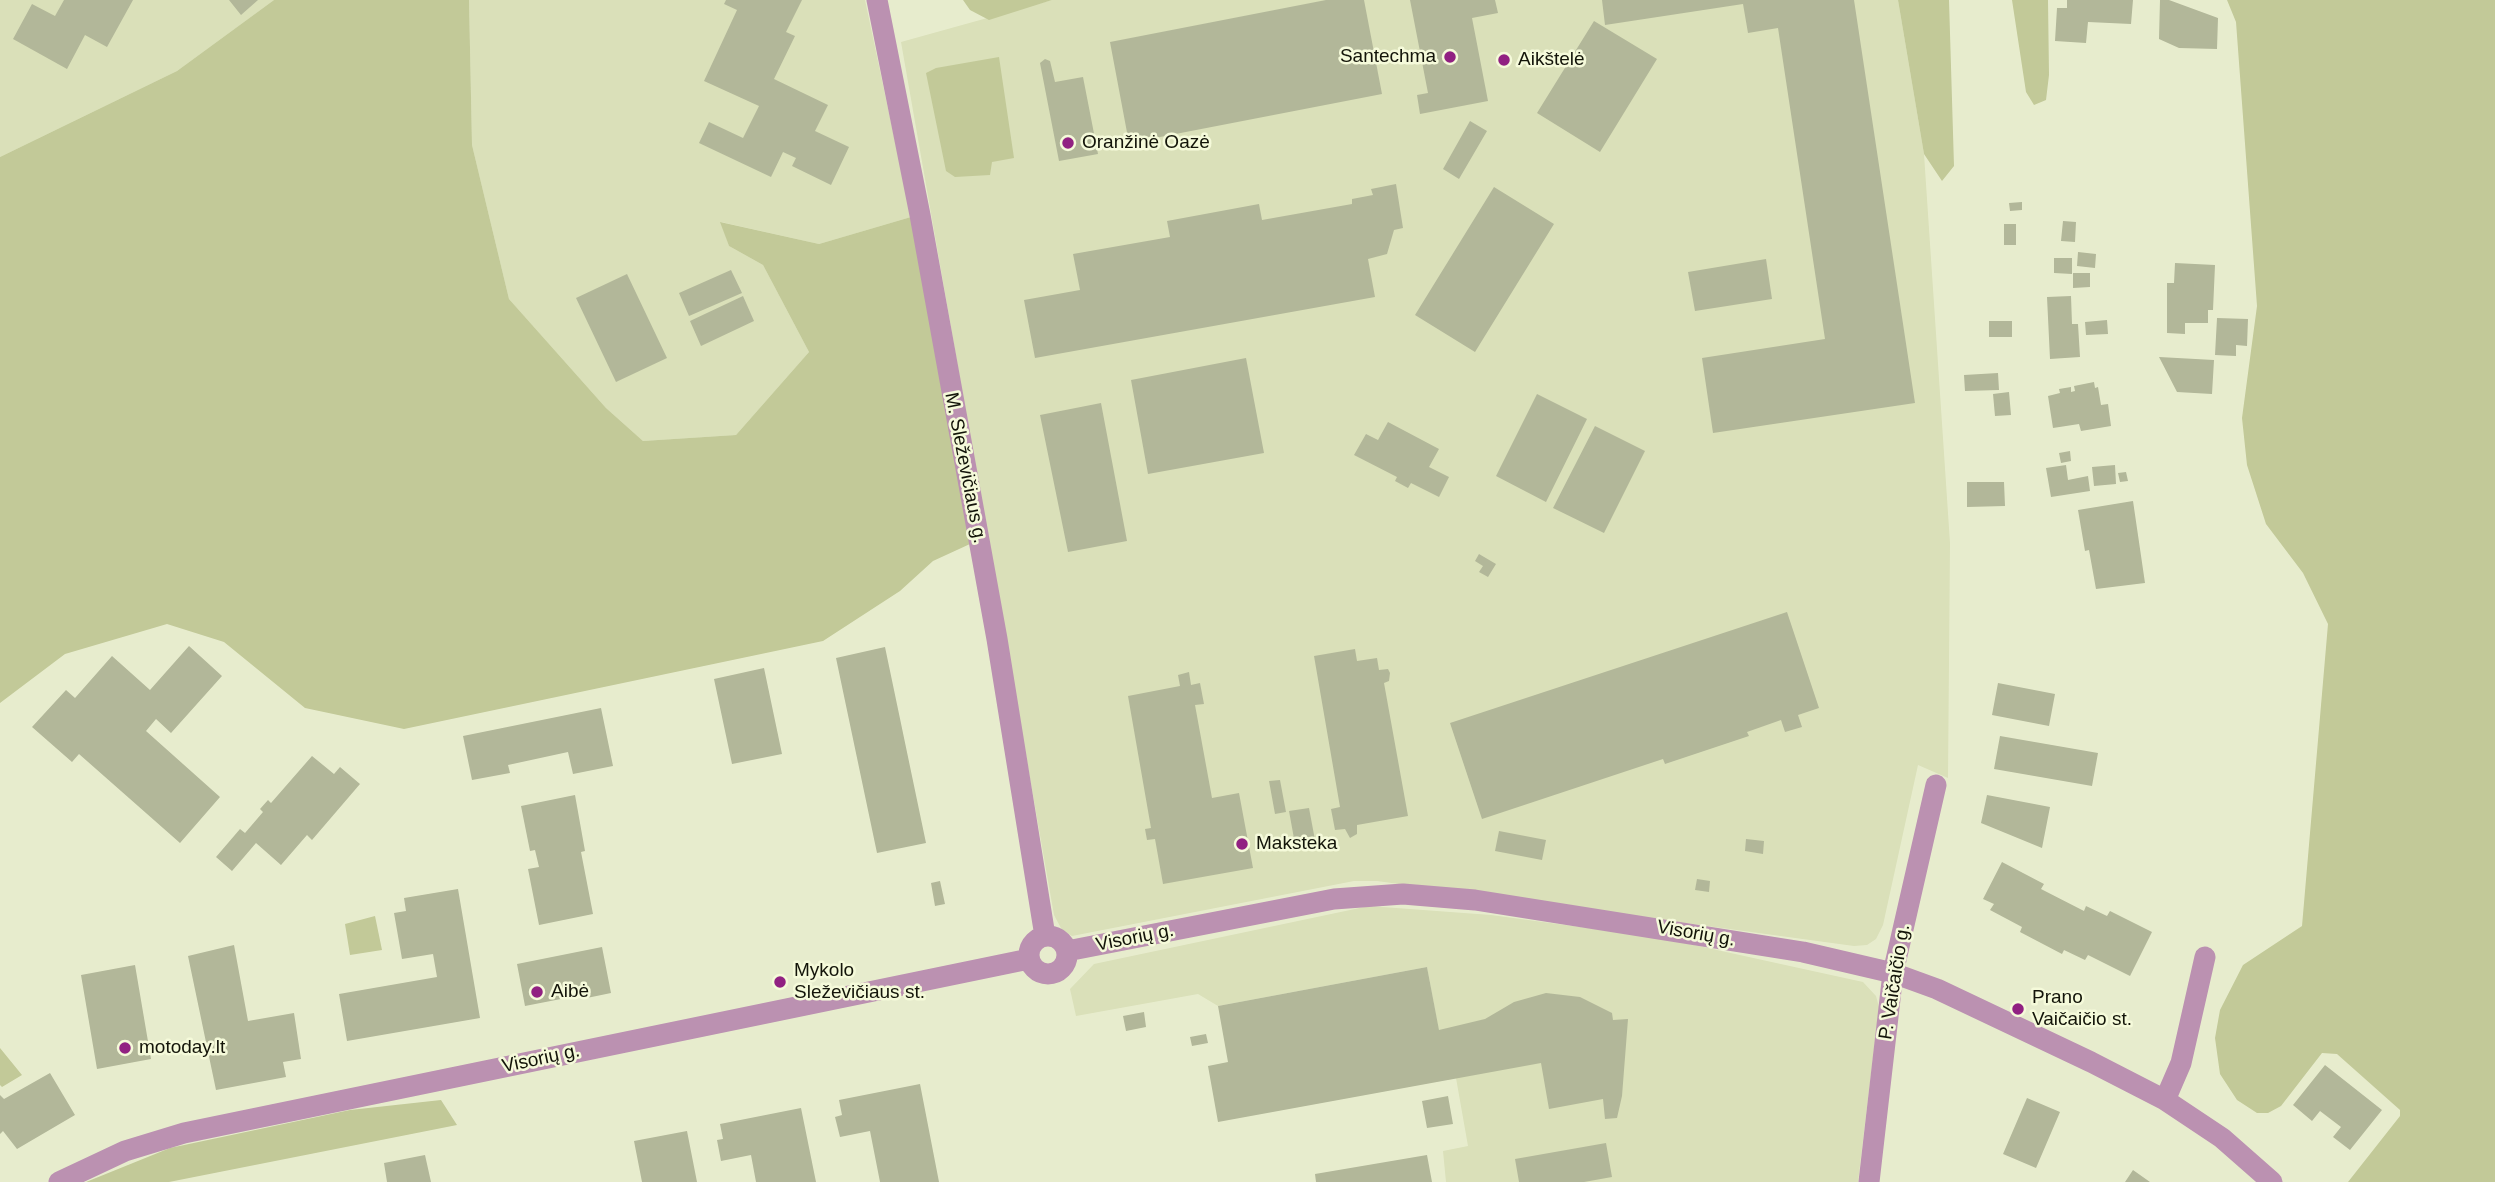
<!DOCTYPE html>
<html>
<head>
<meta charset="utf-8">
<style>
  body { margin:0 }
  canvas { display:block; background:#e7eccd }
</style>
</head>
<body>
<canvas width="2495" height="1182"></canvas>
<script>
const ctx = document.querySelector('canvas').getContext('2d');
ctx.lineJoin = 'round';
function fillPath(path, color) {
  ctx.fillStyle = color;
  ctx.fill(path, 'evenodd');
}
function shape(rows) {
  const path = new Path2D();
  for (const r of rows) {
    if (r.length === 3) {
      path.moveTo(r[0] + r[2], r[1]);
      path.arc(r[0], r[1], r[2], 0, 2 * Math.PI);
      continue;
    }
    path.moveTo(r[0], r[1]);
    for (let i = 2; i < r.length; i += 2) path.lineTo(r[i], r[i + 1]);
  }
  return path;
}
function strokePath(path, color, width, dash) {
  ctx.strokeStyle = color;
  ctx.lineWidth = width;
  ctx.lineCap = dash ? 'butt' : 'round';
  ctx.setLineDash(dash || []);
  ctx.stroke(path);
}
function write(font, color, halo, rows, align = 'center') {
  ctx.font = font + ' Arial,sans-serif';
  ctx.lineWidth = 5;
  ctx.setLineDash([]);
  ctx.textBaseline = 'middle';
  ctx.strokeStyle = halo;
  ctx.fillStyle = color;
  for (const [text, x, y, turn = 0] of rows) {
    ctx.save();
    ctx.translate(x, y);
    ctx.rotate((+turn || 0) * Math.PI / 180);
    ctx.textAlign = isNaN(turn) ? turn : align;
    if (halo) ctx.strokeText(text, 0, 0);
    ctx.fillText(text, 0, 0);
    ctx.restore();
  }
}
const built = shape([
  [0,0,274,0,177,71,0,157],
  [469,0,865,0,911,217,819,244,721,222,729,246,763,265,809,352,736,435,643,441,606,408,509,299,472,145],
  [1052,0,1898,0,1924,154,1950,543,1948,778,1918,765,1883,925,1876,939,1867,945,1854,946,1377,881,1354,881,1072,936,1062,930,1054,915,901,42],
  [1369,906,1491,915,1662,938,1863,982,1876,996,1879,1007,1858,1182,1446,1182,1443,1151,1468,1146,1456,1078,1448,1080,1427,967,1218,1006,1198,994,1076,1016,1070,989,1094,964]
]);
const green = shape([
  [274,0,469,0,472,145,509,299,606,408,643,441,736,435,809,352,763,265,729,246,720,222,819,244,911,217,970,544,933,561,900,591,823,641,404,729,305,708,224,642,167,624,65,654,0,703,0,157,177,71],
  [963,0,1052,0,989,20,970,10],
  [1898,0,1949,0,1954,166,1942,181,1924,154],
  [2012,0,2048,0,2049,75,2046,100,2034,105,2026,92],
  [2227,0,2495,0,2495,1182,2348,1182,2400,1116,2400,1110,2337,1054,2322,1053,2281,1106,2268,1113,2257,1113,2237,1100,2220,1074,2215,1038,2220,1010,2243,965,2302,926,2328,624,2303,573,2266,524,2247,465,2242,418,2257,306,2236,22],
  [999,57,1014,158,992,162,990,175,955,177,946,171,926,73,936,68],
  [375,916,382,950,350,955,345,924],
  [0,1048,22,1075,2,1087,0,1085],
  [441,1100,457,1125,169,1182,86,1182,170,1148,350,1110]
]);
const building = shape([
  [64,0,133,0,107,47,85,35,67,69,13,39,32,4,55,16],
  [229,0,258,0,241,15],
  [726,0,802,0,786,32,795,36,774,79,828,105,815,131,849,147,831,185,792,166,796,158,783,152,771,177,699,143,709,122,743,138,759,106,704,81,737,10,724,4],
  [1326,0,1364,0,1382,94,1129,143,1110,42],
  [1410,0,1495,0,1498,13,1472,18,1488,101,1420,114,1417,95,1428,93],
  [1602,0,1854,0,1915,403,1713,433,1702,358,1825,339,1778,28,1748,33,1743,4,1605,25],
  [2067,0,2133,0,2131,24,2088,22,2086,43,2055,41,2057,8,2067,8],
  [2160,0,2169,0,2218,18,2217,49,2179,48,2159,39],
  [1594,21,1657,59,1600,152,1537,113],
  [1045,59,1050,61,1055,82,1083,77,1098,154,1059,161,1040,63],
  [1470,121,1487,131,1459,179,1443,169],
  [1396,184,1403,228,1394,230,1387,254,1368,259,1375,297,1035,358,1024,300,1080,290,1073,254,1170,237,1167,221,1259,204,1262,220,1352,204,1352,199,1373,195,1371,189],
  [1494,187,1554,224,1475,352,1415,315],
  [2022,202,2022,210,2010,211,2009,203],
  [2063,221,2076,222,2075,242,2061,241],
  [2004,224,2016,224,2016,245,2004,245],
  [2078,252,2096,254,2095,268,2077,266],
  [2054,258,2072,258,2072,274,2054,273],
  [1766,259,1772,299,1695,311,1688,272],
  [2175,263,2215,265,2213,310,2208,310,2208,323,2185,323,2185,334,2167,333,2167,283,2174,283],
  [731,270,742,293,689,316,679,293],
  [2073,273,2090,273,2090,287,2073,288],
  [627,274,667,358,616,382,576,298],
  [743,296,754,321,701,346,690,321],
  [2071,296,2072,324,2078,324,2080,357,2050,359,2047,297],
  [2217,318,2248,319,2247,346,2236,345,2236,356,2215,355],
  [2107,320,2108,334,2086,335,2085,322],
  [1989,321,2012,321,2012,337,1989,337],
  [2159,357,2214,360,2212,394,2177,392],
  [1246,358,1264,453,1148,474,1131,380],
  [1998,373,1999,390,1965,391,1964,375],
  [2094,382,2095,388,2098,387,2101,405,2108,404,2111,426,2081,431,2079,424,2053,428,2048,396,2060,393,2059,389,2071,387,2071,392,2075,391,2074,386],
  [2009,392,2011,415,1995,416,1993,394],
  [1537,394,1587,419,1546,502,1496,476],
  [1101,403,1127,541,1068,552,1040,415],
  [1388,422,1439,449,1429,467,1449,477,1439,497,1411,483,1408,488,1395,481,1397,477,1354,455,1366,434,1378,440],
  [1595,426,1645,451,1604,533,1553,508],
  [2070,451,2071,461,2061,463,2059,453],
  [2066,465,2068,480,2088,476,2090,491,2051,497,2046,468],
  [2115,465,2116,484,2094,486,2092,467],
  [2126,472,2128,481,2120,482,2118,473],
  [1967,482,2004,482,2005,506,1967,507],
  [2133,501,2145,583,2096,589,2089,550,2085,551,2078,510],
  [1479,554,1496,564,1488,577,1479,572,1483,566,1475,561],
  [1787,612,1819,708,1798,715,1802,727,1785,732,1781,720,1747,732,1749,736,1665,764,1663,759,1482,819,1450,723],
  [189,646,222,676,171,733,156,719,146,731,220,797,180,843,79,754,72,762,32,727,66,690,75,698,112,656,150,690],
  [885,647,926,843,877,853,836,658],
  [1355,649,1357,661,1377,658,1379,670,1388,669,1390,673,1389,681,1384,683,1408,816,1357,825,1357,834,1350,838,1345,829,1335,830,1331,809,1340,807,1314,656],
  [764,668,782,754,732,764,714,679],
  [1189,672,1191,685,1200,683,1204,704,1195,705,1212,798,1239,793,1253,868,1163,884,1155,839,1147,840,1145,829,1151,828,1128,696,1180,686,1178,675],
  [1998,683,2055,694,2049,726,1992,715],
  [601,708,613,766,573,774,568,752,508,765,510,773,472,780,463,736],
  [2000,736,2098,753,2092,786,1994,769],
  [312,756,334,774,340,767,360,784,312,840,307,835,281,865,256,843,232,871,216,857,240,829,245,833,263,812,260,809,268,800,271,803],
  [1280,780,1286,812,1275,814,1269,781],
  [575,795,585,851,581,852,593,914,539,925,528,869,539,867,535,850,530,851,521,806],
  [1987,795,2050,807,2042,848,1981,823],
  [1309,808,1315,840,1295,844,1289,811],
  [1499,831,1546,840,1542,860,1495,851],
  [1746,839,1764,841,1763,854,1745,851],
  [2002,862,2044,884,2041,889,2084,911,2086,906,2107,916,2110,911,2152,932,2130,976,2088,955,2085,960,2064,950,2062,954,2020,932,2022,927,1990,910,1994,904,1983,899],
  [1697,879,1710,881,1709,892,1695,890],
  [940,881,945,904,935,906,931,883],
  [458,889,480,1018,347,1041,339,994,437,977,433,954,402,959,394,913,406,911,404,898],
  [234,945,248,1021,294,1013,301,1059,283,1062,286,1077,216,1090,188,956],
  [602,947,611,993,582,999,580,989,565,992,566,998,525,1006,517,964],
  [135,965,151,1059,97,1069,81,975],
  [1427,967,1439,1030,1485,1019,1514,1002,1546,993,1580,997,1612,1013,1613,1020,1628,1019,1622,1096,1617,1118,1605,1119,1603,1099,1549,1109,1541,1063,1218,1122,1208,1066,1228,1062,1218,1006],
  [1144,1012,1146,1027,1126,1031,1123,1016],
  [1206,1034,1208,1043,1192,1046,1190,1037],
  [2325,1065,2382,1110,2350,1150,2333,1137,2341,1127,2320,1111,2312,1121,2293,1105],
  [50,1073,75,1115,17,1149,3,1131,0,1134,0,1095,4,1099],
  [920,1084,939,1182,880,1182,870,1131,840,1137,835,1117,842,1115,839,1100],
  [1448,1096,1453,1124,1427,1128,1422,1101],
  [2027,1098,2060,1112,2036,1168,2003,1154],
  [801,1108,816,1182,756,1182,751,1155,721,1161,717,1140,723,1139,720,1124],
  [687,1131,697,1182,642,1182,634,1141],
  [1606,1143,1612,1177,1584,1182,1519,1182,1515,1159],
  [425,1155,431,1182,387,1182,384,1163],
  [1427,1155,1432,1182,1316,1182,1315,1174],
  [2133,1170,2150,1182,2125,1182]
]);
const minor = shape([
  [877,0,920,215,997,639,1045,936],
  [1048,955,19],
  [1067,951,1334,899,1403,894,1475,900,1803,952,1893,973,1937,989,2091,1062,2165,1100,2222,1138,2272,1182],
  [2165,1100,2181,1063,2205,957],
  [59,1182,125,1151,184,1133,1029,959],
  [1869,1182,1893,973,1936,785]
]);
const markers = [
  [1450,57,7,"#912182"],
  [1504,60,7,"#912182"],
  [1068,143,7,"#912182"],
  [1242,844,7,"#912182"],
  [780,982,7,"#912182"],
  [537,992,7,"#912182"],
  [2018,1009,7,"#912182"],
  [125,1048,7,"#912182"]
];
const poiNames = [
  ["Santechma",1436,57,"right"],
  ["Aikštelė",1518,60],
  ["Oranžinė Oazė",1082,143],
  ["Maksteka",1256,844],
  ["Mykolo",794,971],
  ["Sleževičiaus st.",794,993],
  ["Aibė",551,992],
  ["Prano",2032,998],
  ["Vaičaičio st.",2032,1020],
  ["motoday.lt",139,1048]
];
const streetNames = [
  ["M. Sleževičiaus g.",965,468,79],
  ["Visorių g.",1696,934,10],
  ["Visorių g.",1135,938,-11],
  ["P. Vaičaičio g.",1895,982,-81],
  ["Visorių g.",541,1059,-12]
];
fillPath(built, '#dae0b9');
fillPath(green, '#c2c998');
fillPath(building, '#b2b799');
strokePath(minor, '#bb91b1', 21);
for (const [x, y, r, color] of markers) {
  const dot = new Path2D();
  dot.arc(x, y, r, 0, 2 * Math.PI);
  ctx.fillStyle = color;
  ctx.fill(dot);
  strokePath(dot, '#f5fada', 2.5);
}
write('19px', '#131409', '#f5fada', poiNames, 'left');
write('19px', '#131409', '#f5fada', streetNames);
</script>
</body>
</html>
